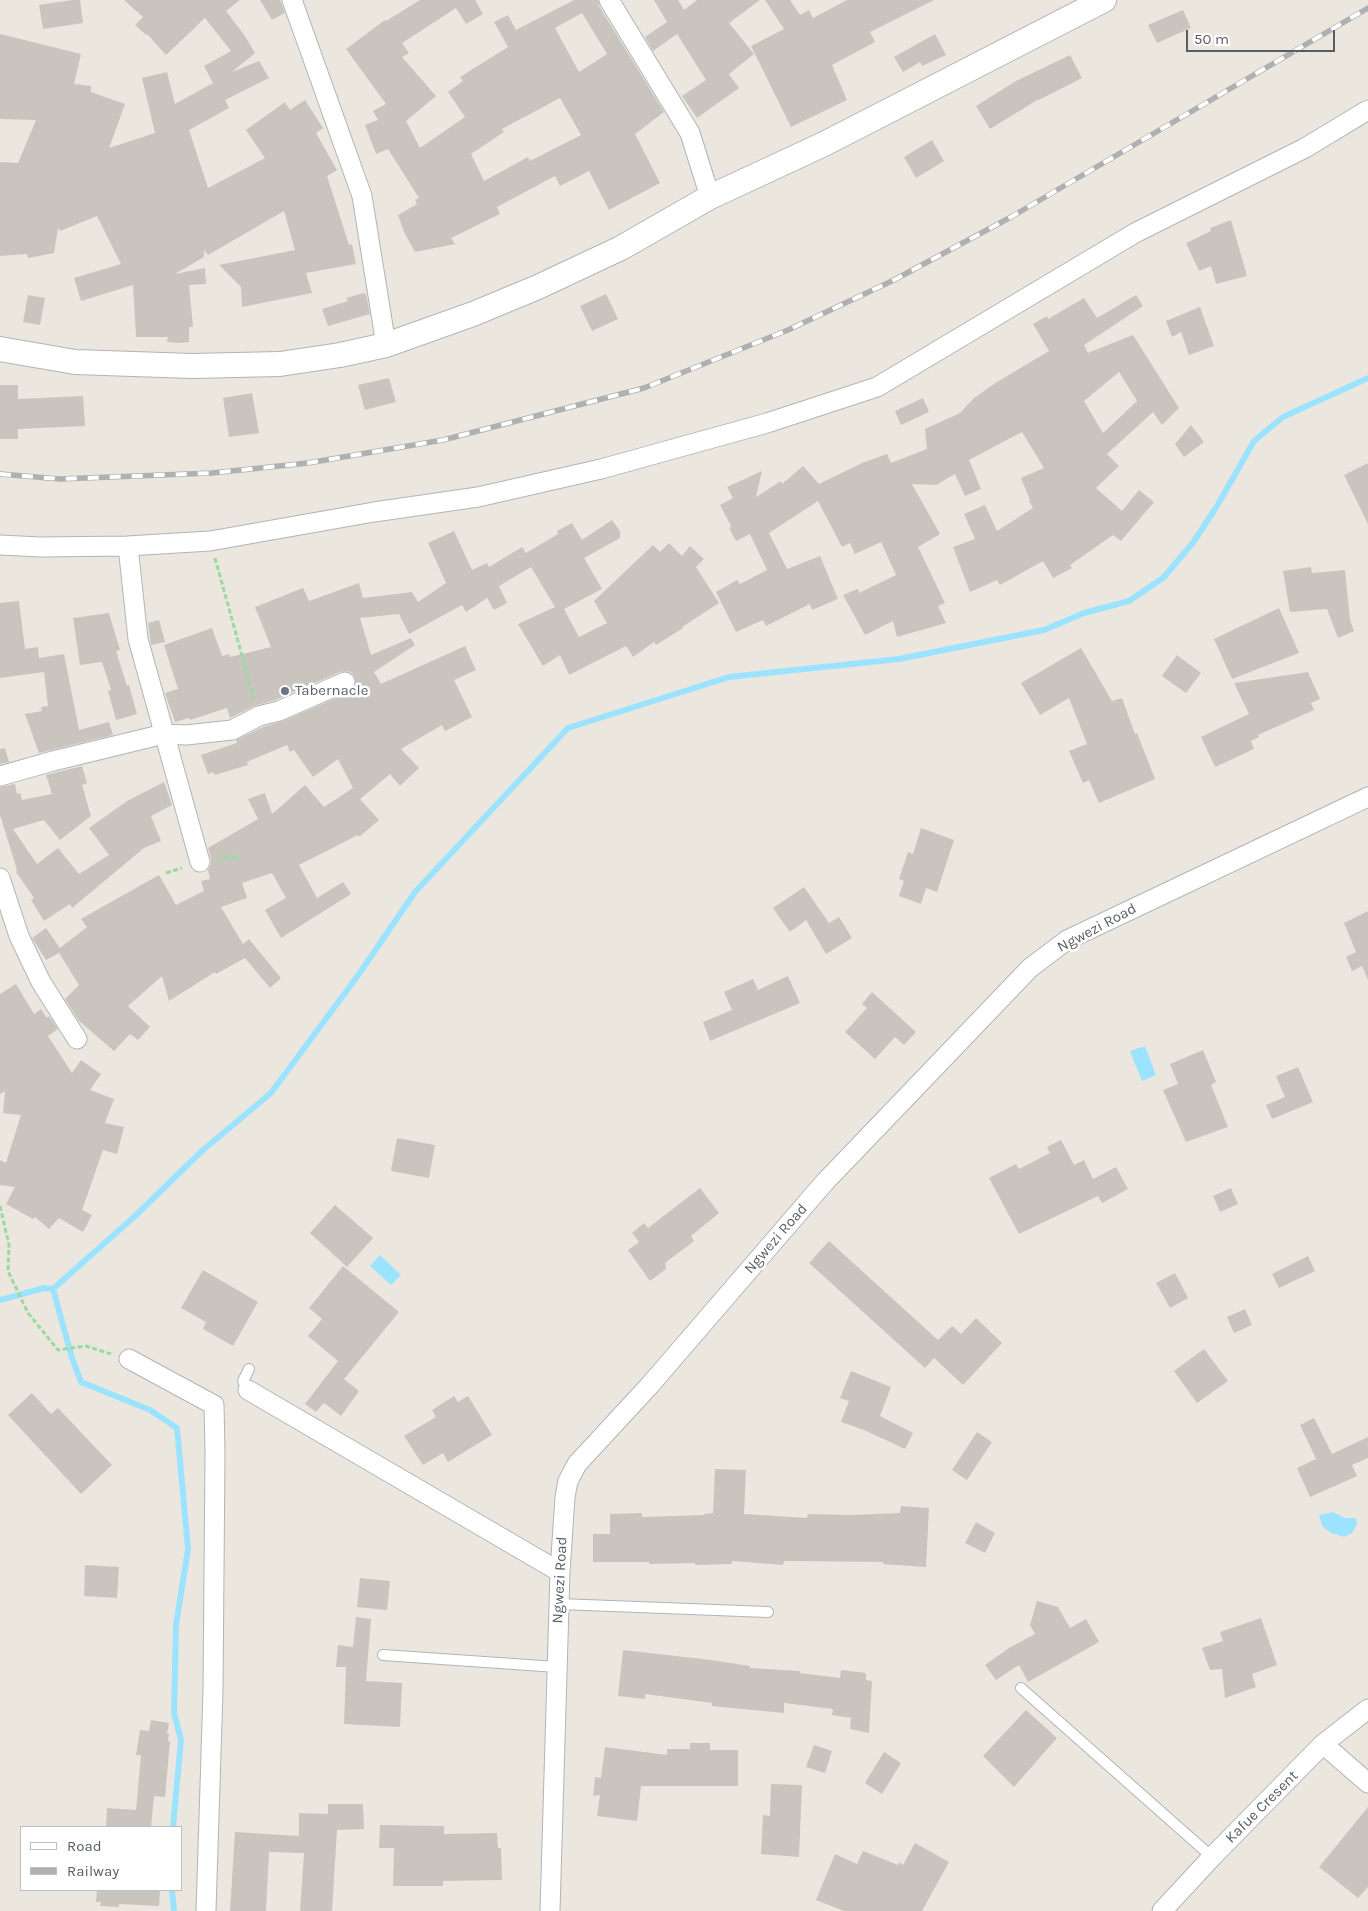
<!DOCTYPE html>
<html>
<head>
<meta charset="utf-8">
<style>
  body { margin:0 }
  #map { position:relative; width:1368px; height:1911px; overflow:hidden; background:#ece7de; font-family:Karla,sans-serif }
  canvas { display:block }
  .legend { position:absolute; left:20px; top:1826px; width:162px; height:65px; box-sizing:border-box; background:#fff; border:1px solid #bcbec0; margin:0; padding:6px 9px; list-style:none; font-size:15px; color:#585d61 }
  .legend li { display:flex; align-items:center; gap:10px; height:25px }
  .legend b { width:25px; border:1px solid #bcbec0 }
  .scale { position:absolute; left:1186px; top:30px; width:149px; height:22px; box-sizing:border-box; border:2px solid #585d61; border-top:0; padding-left:6px; font-size:15px; line-height:18px; white-space:nowrap; color:#585d61; -webkit-text-stroke:4px #fff; paint-order:stroke }
</style>
</head>
<body>
<div id="map">
<canvas width="1368" height="1911"></canvas>
<ul class="legend">
<li><b style="height:6px;background:#fff"></b>Road</li>
<li><b style="height:6px;background:#afb0b1"></b>Railway</li>
</ul>
<div class="scale">50 m</div>
</div>
<script>
const ctx = document.querySelector('canvas').getContext('2d');
ctx.lineJoin = 'round';
function fillPath(path, color) {
  ctx.fillStyle = color;
  ctx.fill(path, 'evenodd');
}
function shape(rows) {
  const path = new Path2D();
  for (const r of rows) {
    path.moveTo(r[0], r[1]);
    for (let i = 2; i < r.length; i += 2) path.lineTo(r[i], r[i + 1]);
  }
  return path;
}
function strokePath(path, color, width, dash) {
  ctx.strokeStyle = color;
  ctx.lineWidth = width;
  ctx.lineCap = dash ? 'butt' : 'round';
  ctx.setLineDash(dash || []);
  ctx.stroke(path);
}
function write(font, color, halo, rows, align = 'center') {
  ctx.font = font + ' Karla,sans-serif';
  ctx.lineWidth = 5;
  ctx.setLineDash([]);
  ctx.textBaseline = 'middle';
  ctx.strokeStyle = halo;
  ctx.fillStyle = color;
  for (const [text, x, y, turn = 0] of rows) {
    ctx.save();
    ctx.translate(x, y);
    ctx.rotate((+turn || 0) * Math.PI / 180);
    ctx.textAlign = isNaN(turn) ? turn : align;
    if (halo) ctx.strokeText(text, 0, 0);
    ctx.fillText(text, 0, 0);
    ctx.restore();
  }
}
const water = shape([
  [1145,1046,1156,1075,1142,1081,1130,1051],
  [380,1255,401,1275,391,1285,370,1266],
  [1333,1512,1345,1518,1356,1518,1357,1524,1352,1533,1344,1537,1331,1533,1322,1526,1319,1515]
]);
const stream = shape([
  [53,1289,72,1358,81,1382,150,1410,177,1428,188,1549,176,1625,174,1713,181,1740,173,1827],
  [0,1300,44,1288,53,1289,135,1216,203,1150,271,1093,359,974,415,892,568,728,729,677,899,659,1044,630,1084,613,1129,601,1163,578,1192,544,1217,506,1254,441,1283,417,1368,378],
  [172,1890,174,1911]
]);
const building = shape([
  [73,0,80,0,83,23,43,29,39,5],
  [124,0,240,0,226,11,245,36,255,53,232,72,259,61,269,78,225,100,229,108,189,130,208,188,265,158,246,130,285,102,290,110,305,100,323,128,316,133,337,170,327,176,349,245,352,244,356,264,306,273,312,293,242,307,241,287,219,265,295,250,284,211,208,255,204,250,204,257,175,274,205,268,206,284,189,285,193,327,189,327,189,342,178,343,167,342,168,337,136,337,133,285,81,301,74,278,121,264,97,216,60,231,58,228,54,253,28,258,27,254,0,256,0,162,18,163,36,120,0,119,0,34,81,54,74,84,91,86,91,92,125,104,109,148,155,133,142,78,167,72,175,104,213,83,204,66,231,51,205,18,166,55,147,34,146,35,135,25,143,17],
  [260,0,280,0,285,13,272,20],
  [420,0,475,0,483,14,466,24,456,8,402,43,409,53,402,57,436,96,406,121,420,148,465,117,448,92,463,81,460,77,508,47,494,22,508,15,516,30,574,0,598,0,599,6,664,112,635,134,660,183,609,210,589,171,560,186,555,176,497,207,500,214,451,238,455,244,415,252,404,232,398,215,417,204,415,200,419,198,388,149,376,154,365,125,378,120,373,111,386,104,346,49,385,20,386,21],
  [582,13,607,54,579,72,555,28],
  [560,98,581,135,530,161,528,157,484,181,471,154,504,132,502,129],
  [654,0,678,0,684,10,697,0,760,0,729,23,754,54,729,74,739,88,697,118,682,96,706,80,677,34,653,51,645,37,667,22],
  [765,0,790,0,800,15,809,10,813,18,847,0,934,0,870,32,875,42,832,65,847,100,791,127,751,46,784,29],
  [1183,10,1191,28,1157,43,1148,25],
  [935,34,946,55,922,66,920,62,903,72,894,57],
  [1070,55,1082,78,1039,100,1039,99,990,129,976,106,1016,81],
  [932,140,944,161,916,178,904,157],
  [1231,220,1247,276,1216,284,1211,266,1199,271,1186,243,1211,231,1210,228],
  [364,293,366,294,370,314,328,326,322,309,348,301,346,298],
  [606,294,618,319,592,331,580,306],
  [28,295,45,298,40,325,23,322],
  [1136,295,1143,306,1084,345,1088,353,1133,335,1179,408,1162,425,1153,412,1107,454,1119,466,1096,488,1122,511,1139,490,1154,502,1121,541,1113,535,1070,565,1072,568,1053,578,1043,561,1000,585,997,580,970,592,953,547,975,539,964,514,985,505,997,531,1033,508,1029,501,1030,500,1021,478,1044,468,1022,432,969,460,981,489,965,496,955,474,936,485,912,484,940,534,918,547,945,603,938,606,946,623,897,637,893,621,865,635,843,595,858,589,859,593,896,575,881,542,855,554,850,543,842,547,818,501,769,533,787,569,820,556,838,599,812,610,810,604,766,626,763,620,736,632,716,592,737,580,740,584,767,570,750,534,736,541,729,528,731,526,720,505,733,498,727,487,762,471,756,497,781,481,782,484,803,466,819,484,862,463,887,454,891,463,927,449,925,429,960,413,974,398,997,382,1049,351,1033,324,1047,316,1048,319,1084,298,1097,318],
  [1119,372,1137,401,1103,433,1084,401],
  [1200,307,1214,346,1189,355,1181,332,1172,337,1166,321],
  [389,378,396,402,365,410,358,385],
  [0,385,18,385,18,399,83,396,85,426,18,429,18,439,0,439],
  [252,393,259,433,229,437,223,398],
  [923,398,929,412,901,425,895,411],
  [1191,425,1204,442,1184,457,1175,444],
  [1368,463,1368,524,1344,475],
  [612,520,620,531,620,538,584,558,602,589,564,609,579,637,607,623,594,601,653,545,660,552,669,543,682,556,690,546,704,559,696,567,719,603,682,627,683,628,656,645,654,642,633,657,626,646,569,675,560,655,543,666,518,624,555,607,531,567,499,586,507,603,494,610,487,598,466,612,462,605,409,634,399,614,360,618,371,655,411,638,415,645,374,672,381,684,465,646,476,670,454,680,472,717,445,731,442,725,401,749,419,768,400,786,390,774,360,799,379,820,359,837,358,835,299,865,317,898,343,882,351,894,281,938,265,910,286,898,272,873,242,883,247,898,221,907,243,944,249,939,281,978,270,988,245,958,216,974,215,972,169,1001,162,976,128,1006,150,1027,138,1040,130,1034,114,1051,79,1021,65,999,79,985,59,953,46,960,32,938,46,928,60,948,87,927,81,919,159,875,176,905,204,891,201,881,210,879,208,870,211,865,211,859,208,848,258,819,248,799,265,793,272,814,305,785,324,807,353,788,338,759,313,777,294,750,290,752,287,745,247,762,248,765,215,775,213,772,208,774,201,755,237,743,236,740,263,727,283,721,350,692,354,689,356,684,355,678,352,673,347,671,340,672,275,700,254,706,230,718,227,708,190,720,189,718,175,722,165,693,178,689,164,645,212,628,222,656,229,654,230,657,271,647,255,607,303,588,309,601,359,583,363,598,412,592,418,602,446,583,428,543,454,531,472,570,487,563,489,567,522,547,526,553,558,534,557,531,572,523,582,540],
  [1311,567,1312,573,1345,570,1350,620,1354,631,1338,638,1327,609,1290,612,1283,571],
  [19,601,25,649,38,647,39,658,64,654,79,730,109,722,113,735,39,753,25,714,42,711,41,707,48,706,44,672,0,678,0,603],
  [1279,608,1299,653,1232,679,1214,639],
  [109,613,120,650,116,651,127,686,129,685,137,714,116,720,108,691,111,690,102,662,80,665,73,618],
  [159,620,165,642,151,645,148,623],
  [1081,648,1112,701,1122,698,1135,734,1137,733,1155,779,1099,803,1089,780,1083,783,1069,751,1087,744,1069,698,1040,715,1021,683],
  [1177,655,1201,673,1186,693,1162,676],
  [1308,672,1320,699,1311,703,1314,710,1258,735,1259,737,1251,741,1254,749,1215,767,1201,737,1249,714,1234,683],
  [5,748,9,762,0,764,0,749],
  [82,766,87,783,82,785,91,816,60,840,44,820,13,829,37,864,58,848,79,874,109,855,89,828,127,801,164,782,172,805,151,816,161,841,144,848,72,908,70,904,44,921,31,900,34,898,16,872,17,870,0,815,0,787,15,784,17,794,20,793,22,800,52,794,46,775],
  [921,828,954,840,937,892,926,888,921,904,899,896,904,881,899,879,908,852,913,854],
  [804,887,829,923,839,917,852,938,826,954,806,920,790,932,773,908],
  [1368,911,1368,980,1362,966,1352,971,1346,957,1356,952,1344,923],
  [788,976,800,1003,710,1041,703,1022,732,1010,724,992,753,979,758,990],
  [16,984,34,1014,41,1009,47,1018,49,1016,58,1029,48,1036,72,1073,81,1060,101,1074,90,1090,114,1099,105,1123,124,1127,117,1154,103,1150,82,1210,92,1215,83,1232,59,1218,49,1229,35,1217,33,1219,6,1204,15,1187,0,1185,0,1160,6,1163,21,1115,3,1113,5,1091,0,1094,0,994],
  [872,992,916,1032,904,1045,895,1037,875,1059,845,1032,867,1008,862,1004],
  [1203,1050,1216,1082,1211,1085,1228,1127,1186,1142,1163,1090,1178,1084,1170,1064],
  [1298,1067,1313,1102,1272,1119,1266,1105,1285,1097,1276,1076],
  [397,1138,435,1145,429,1178,391,1171],
  [1061,1140,1074,1165,1084,1160,1093,1179,1116,1167,1128,1189,1102,1203,1098,1196,1019,1234,989,1178,1016,1164,1019,1169,1050,1153,1047,1147],
  [700,1188,719,1213,691,1236,694,1241,665,1263,666,1269,650,1281,628,1250,639,1242,632,1233,644,1223,648,1228],
  [1231,1188,1238,1204,1220,1212,1213,1196],
  [335,1205,373,1238,347,1267,310,1233],
  [829,1241,938,1340,952,1326,961,1334,976,1318,1002,1343,963,1385,934,1358,925,1368,809,1263],
  [1308,1256,1315,1271,1279,1288,1272,1274],
  [343,1266,399,1312,344,1379,359,1391,341,1416,324,1403,316,1412,305,1404,338,1361,308,1336,322,1319,309,1308],
  [203,1270,258,1302,233,1346,203,1329,206,1322,181,1308],
  [1175,1273,1188,1298,1170,1308,1156,1283],
  [1245,1309,1252,1325,1234,1333,1227,1317],
  [1204,1349,1228,1381,1197,1403,1174,1371],
  [851,1371,891,1387,880,1416,913,1433,905,1449,864,1430,841,1422,849,1401,840,1398],
  [32,1393,51,1414,58,1408,112,1465,81,1494,8,1415],
  [454,1396,458,1402,468,1396,492,1435,448,1462,443,1453,423,1465,404,1436,436,1417,432,1410],
  [1314,1418,1332,1454,1368,1437,1368,1458,1352,1465,1357,1476,1310,1497,1297,1468,1316,1459,1300,1425],
  [977,1432,992,1442,967,1480,952,1470],
  [715,1469,746,1470,744,1514,807,1518,808,1514,850,1515,900,1513,901,1506,929,1508,926,1567,883,1564,883,1562,784,1561,783,1565,732,1561,732,1564,695,1565,695,1563,649,1564,649,1562,593,1562,593,1534,610,1534,610,1514,642,1513,642,1517,704,1515,704,1514,713,1513],
  [976,1522,995,1533,985,1553,965,1543],
  [85,1565,119,1567,117,1598,84,1596],
  [360,1578,390,1581,387,1610,357,1607],
  [1037,1601,1058,1607,1070,1628,1086,1619,1099,1642,1028,1682,1019,1665,996,1680,985,1665,1009,1648,1035,1634,1030,1625],
  [356,1617,371,1619,366,1681,402,1683,400,1727,344,1724,346,1667,336,1667,338,1645,353,1647],
  [1261,1618,1277,1665,1252,1674,1256,1687,1225,1698,1222,1669,1210,1670,1202,1648,1223,1641,1220,1632],
  [623,1650,711,1660,750,1666,750,1668,800,1671,800,1673,840,1678,841,1670,866,1673,866,1680,872,1681,869,1733,850,1729,851,1718,832,1715,833,1709,784,1703,784,1713,731,1708,712,1706,712,1703,645,1694,645,1699,618,1696],
  [1026,1710,1057,1738,1014,1787,983,1756],
  [151,1720,169,1723,167,1734,169,1734,168,1741,170,1741,165,1797,154,1796,151,1827,106,1827,107,1808,136,1810,141,1755,136,1755,140,1730,149,1731],
  [690,1743,710,1743,710,1750,738,1750,738,1786,641,1786,637,1821,597,1816,600,1795,593,1796,595,1777,601,1778,605,1747,667,1755,667,1749,690,1749],
  [814,1745,832,1751,825,1773,806,1767],
  [884,1752,901,1763,882,1794,865,1783],
  [771,1784,802,1785,799,1857,761,1854,763,1815,770,1816],
  [328,1804,363,1804,364,1829,337,1830,332,1911,300,1911,304,1853,269,1852,266,1911,230,1911,235,1832,299,1836,299,1813,328,1814],
  [1368,1807,1368,1887,1358,1898,1319,1867],
  [380,1825,444,1826,444,1834,497,1833,498,1848,501,1848,502,1880,443,1881,443,1886,393,1886,394,1848,379,1848],
  [915,1843,949,1862,922,1911,844,1911,816,1900,835,1854,857,1864,863,1851,898,1865,899,1862,903,1865],
  [97,1890,160,1890,159,1906,119,1904,119,1907,100,1906,101,1902,96,1902]
]);
const path = shape([
  [215,558,254,699],
  [217,859,241,856],
  [166,873,182,868],
  [0,1206,9,1245,8,1271,28,1313,58,1350,86,1346,111,1354]
]);
const service = shape([
  [248,1390,243,1381,249,1369],
  [559,1604,768,1612],
  [383,1655,557,1667],
  [1021,1688,1212,1857]
]);
const minor = shape([
  [292,0,362,196,386,345],
  [609,0,690,133,710,197],
  [0,545,40,547,128,546,210,541,374,512,478,497,601,469,767,423,877,387,1135,233,1305,148,1368,110],
  [128,546,138,639,200,862],
  [0,776,53,761,164,734,186,735,232,730,259,716,279,711,345,682],
  [0,878,19,936,41,982,77,1039],
  [129,1359,214,1405,215,1453,213,1691,206,1911],
  [248,1390,560,1572],
  [1323,1744,1368,1783],
  [550,1911,560,1572,565,1497,568,1481,577,1464,650,1385,824,1183,1030,968,1067,940,1368,797],
  [1162,1911,1212,1857,1323,1744,1368,1709]
]);
const tertiary = shape([
  [0,349,75,362,192,366,280,364,340,355,386,345,473,314,538,287,621,248,710,197,824,144,1104,0]
]);
const rail = shape([
  [0,474,60,479,212,473,308,463,443,440,644,388,788,330,894,280,1011,217,1368,8]
]);
const markers = [
  [285,691,5,"#6b7280"]
];
const worshipNames = [
  ["Tabernacle",295,691]
];
const streetNames = [
  ["Ngwezi Road",1097,928,-28],
  ["Ngwezi Road",776,1239,-49],
  ["Ngwezi Road",560,1580,-87],
  ["Kafue Cresent",1262,1807,-45]
];
fillPath(water, '#9ce3ff');
strokePath(stream, '#9ce3ff', 6);
fillPath(building, '#c9c4be');
strokePath(service, '#b0b4b8', 12);
strokePath(minor, '#b0b4b8', 21);
strokePath(tertiary, '#b0b4b8', 26);
strokePath(path, '#9bd9a2', 3, [5, 2.5]);
strokePath(service, '#fff', 10);
strokePath(minor, '#fff', 19);
strokePath(tertiary, '#fff', 24);
strokePath(rail, '#afb0b1', 5.5);
strokePath(rail, '#fff', 4, [11]);
for (const [x, y, r, color] of markers) {
  const dot = new Path2D();
  dot.arc(x, y, r, 0, 2 * Math.PI);
  ctx.fillStyle = color;
  ctx.fill(dot);
  strokePath(dot, '#fff', 2);
}
write('15px', '#5b616d', '#fff', worshipNames, 'left');
write('15px', '#585d61', '#fff', streetNames);
</script>
</body>
</html>
